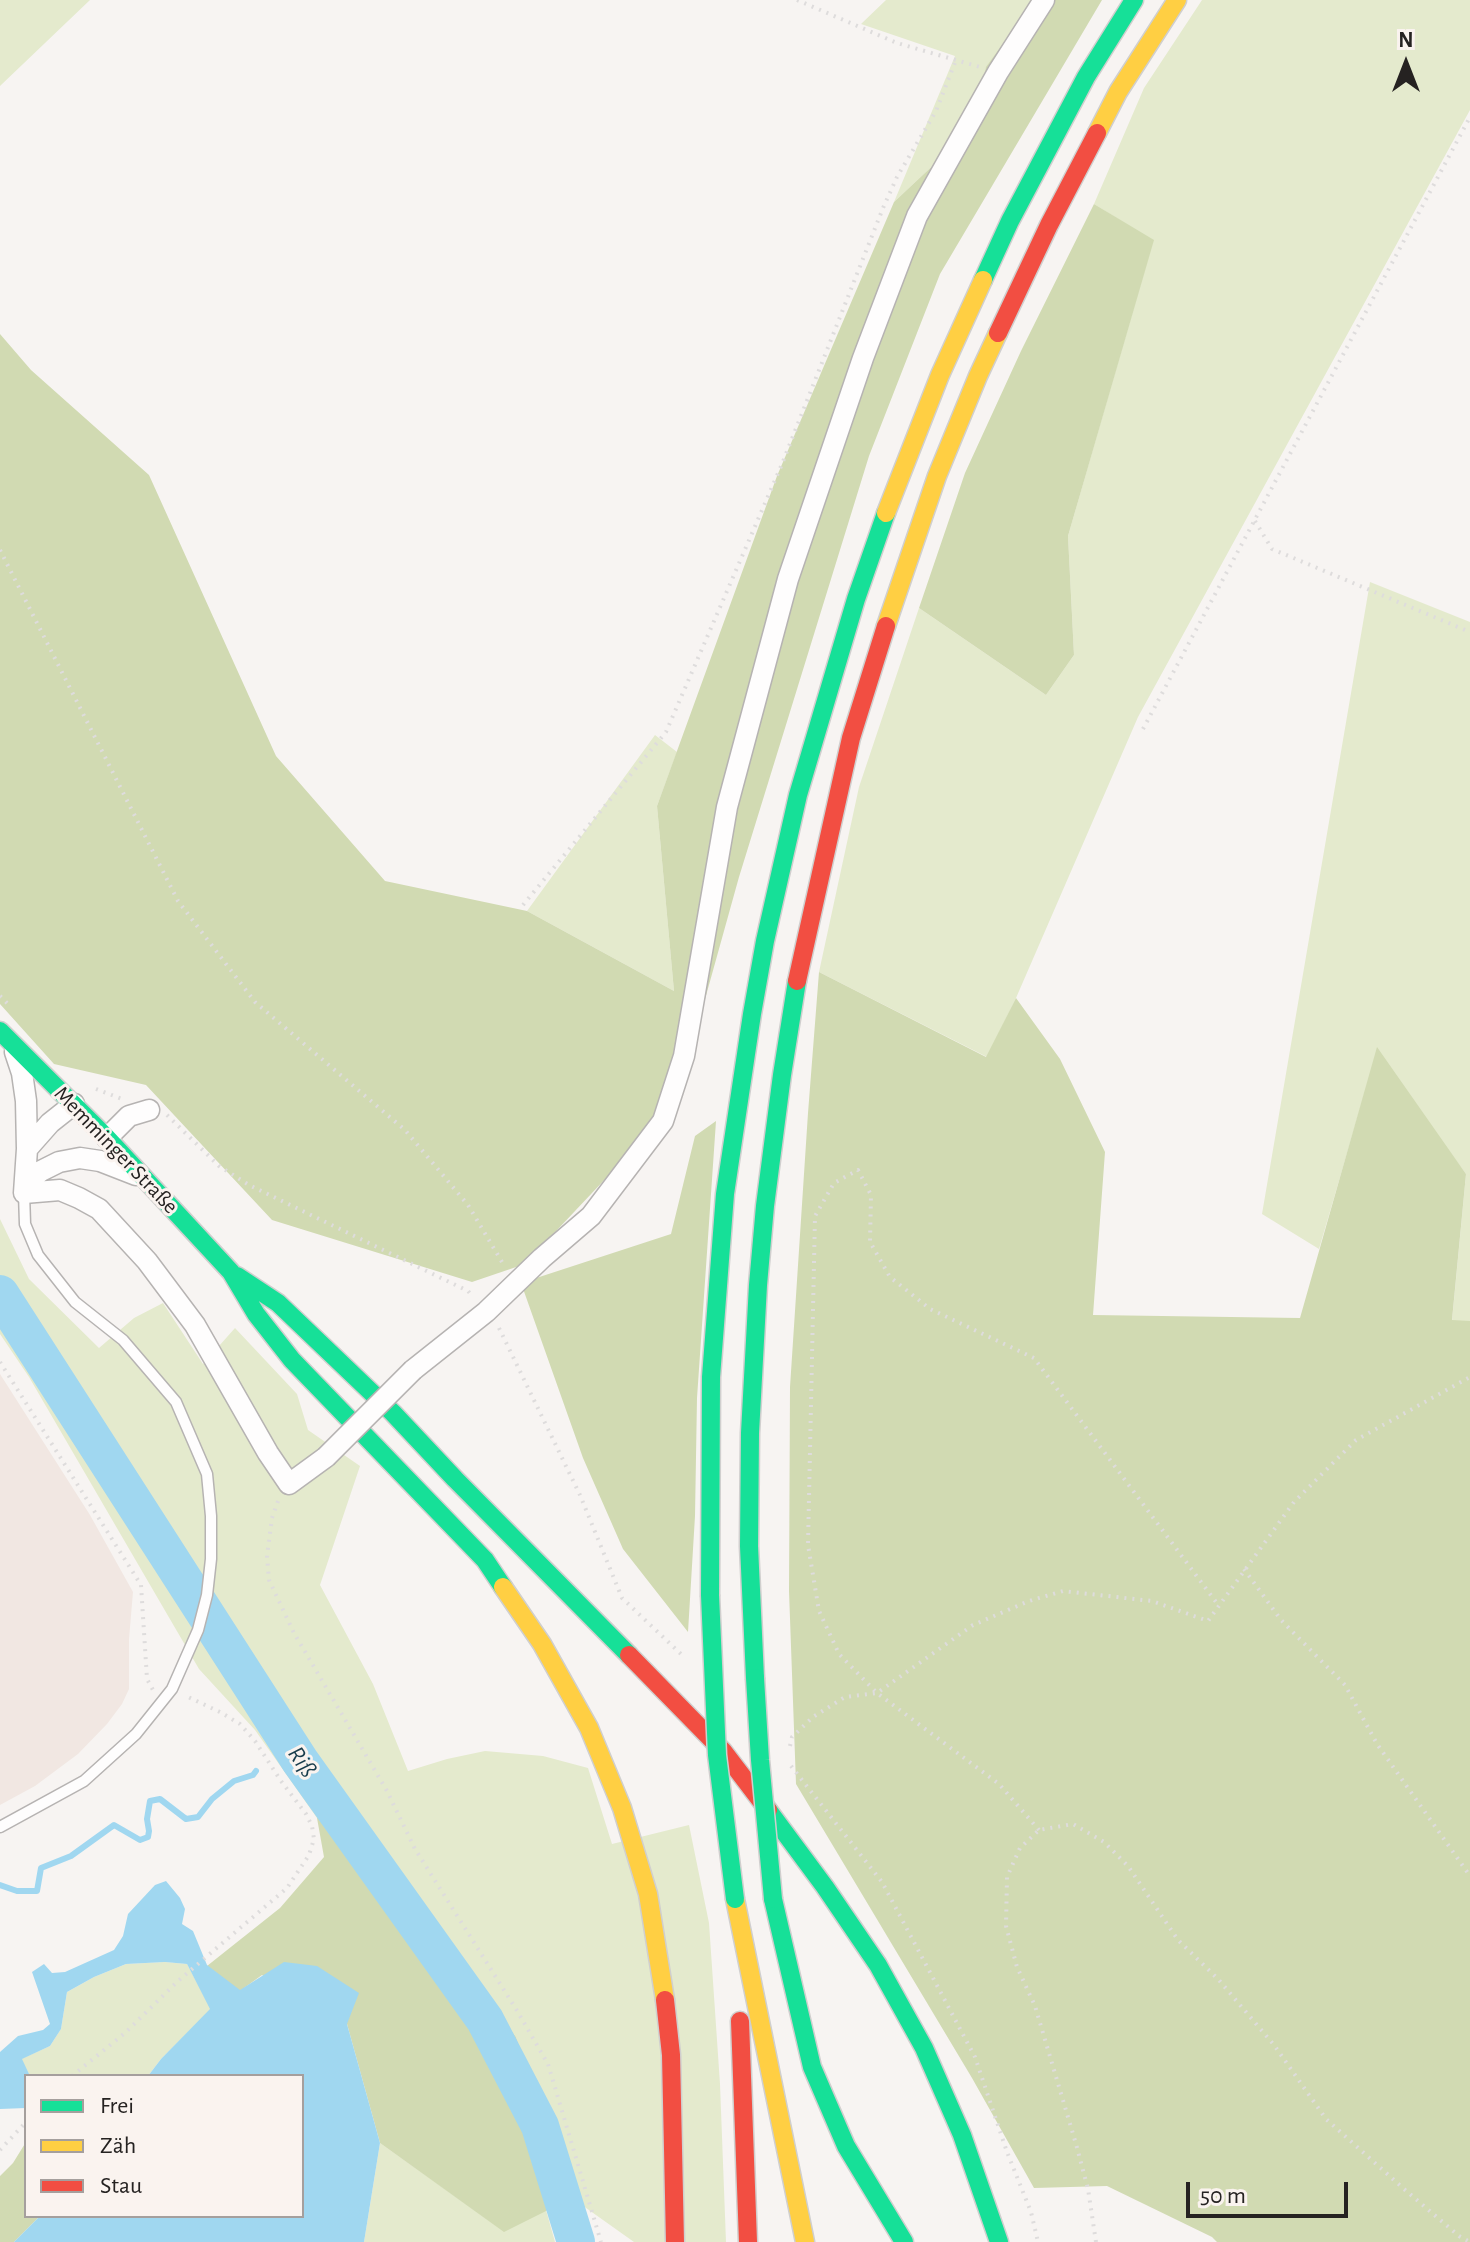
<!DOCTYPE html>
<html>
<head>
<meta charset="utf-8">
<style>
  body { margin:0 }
  #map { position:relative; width:1470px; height:2242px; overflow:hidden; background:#f7f4f2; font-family:"Alegreya Sans",sans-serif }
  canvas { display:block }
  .legend { position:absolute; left:24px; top:2074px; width:280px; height:144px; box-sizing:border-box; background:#faf3ef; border:2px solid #a59f9d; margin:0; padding:10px 14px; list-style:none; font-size:24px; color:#252221 }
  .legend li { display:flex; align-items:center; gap:16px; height:40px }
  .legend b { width:40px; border:2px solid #a59f9d }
  .north { position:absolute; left:1366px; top:24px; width:80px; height:80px; -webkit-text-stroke:6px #faf3ef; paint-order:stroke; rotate:0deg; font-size:22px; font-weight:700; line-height:32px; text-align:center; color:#252221 }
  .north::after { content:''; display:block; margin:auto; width:28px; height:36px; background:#252221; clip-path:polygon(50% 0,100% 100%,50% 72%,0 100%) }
  .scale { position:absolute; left:1186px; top:2182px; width:162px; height:36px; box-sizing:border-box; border:4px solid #252221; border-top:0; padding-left:10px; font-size:24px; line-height:28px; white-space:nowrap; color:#252221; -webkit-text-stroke:6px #faf3ef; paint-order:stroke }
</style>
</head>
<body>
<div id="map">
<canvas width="1470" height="2242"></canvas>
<ul class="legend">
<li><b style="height:10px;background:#16e098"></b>Frei</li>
<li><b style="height:10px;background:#ffcf43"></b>Zäh</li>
<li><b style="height:10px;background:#f24e42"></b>Stau</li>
</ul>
<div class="north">N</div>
<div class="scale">50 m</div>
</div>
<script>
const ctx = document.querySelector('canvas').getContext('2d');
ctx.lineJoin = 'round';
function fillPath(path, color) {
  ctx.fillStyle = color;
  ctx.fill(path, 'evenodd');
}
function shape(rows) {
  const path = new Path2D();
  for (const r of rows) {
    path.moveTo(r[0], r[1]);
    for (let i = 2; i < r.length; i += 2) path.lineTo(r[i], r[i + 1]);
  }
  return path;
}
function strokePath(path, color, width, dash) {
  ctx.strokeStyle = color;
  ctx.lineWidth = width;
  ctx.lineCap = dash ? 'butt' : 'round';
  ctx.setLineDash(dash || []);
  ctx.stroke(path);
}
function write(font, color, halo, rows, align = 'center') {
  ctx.font = font + ' "Alegreya Sans",sans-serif';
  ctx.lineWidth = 6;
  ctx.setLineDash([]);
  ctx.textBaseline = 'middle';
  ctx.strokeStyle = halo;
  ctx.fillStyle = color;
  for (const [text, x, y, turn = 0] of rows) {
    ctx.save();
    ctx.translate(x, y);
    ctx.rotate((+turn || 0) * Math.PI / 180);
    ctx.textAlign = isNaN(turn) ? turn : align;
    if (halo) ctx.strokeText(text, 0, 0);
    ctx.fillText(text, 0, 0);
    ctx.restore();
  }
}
const built = shape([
  [0,1374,90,1515,133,1592,129,1639,129,1689,122,1704,107,1724,78,1754,35,1786,0,1805]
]);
const green = shape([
  [0,0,90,0,0,86],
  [886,0,1035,0,976,125,894,202,955,56,861,24],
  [1202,0,1470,0,1470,110,1138,717,1016,998,987,1057,819,972,859,787,919,608,1046,695,1074,655,1068,536,1153,241,1094,204,1144,88],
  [1370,582,1470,622,1470,1321,1452,1321,1466,1174,1376,1054,1319,1249,1262,1214],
  [655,735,677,752,657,806,674,991,527,911],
  [0,1219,29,1279,99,1348,134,1318,163,1303,203,1364,235,1328,297,1394,308,1430,360,1466,320,1585,373,1684,408,1771,447,1759,485,1751,543,1756,588,1768,612,1844,689,1825,709,1923,720,2084,726,2242,634,2242,572,2198,516,2037,416,1899,343,1805,317,1818,255,1730,199,1669,29,1377,0,1334],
  [165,1962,187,1964,211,2009,161,2059,148,2076,30,2076,21,2059,50,2046,61,2029,67,1992,94,1977,126,1964],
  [380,2143,504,2231,546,2210,555,2242,364,2242]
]);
const forest = shape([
  [1035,0,1102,0,940,274,869,456,739,877,702,1010,683,1069,642,1140,525,1264,472,1282,272,1220,146,1085,54,1064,0,1004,0,334,31,370,149,475,276,756,385,881,527,911,674,991,657,806,777,476,894,202,976,125,986,67],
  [1094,204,1154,240,1068,536,1074,655,1046,695,919,608,965,473,1021,351],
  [819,972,986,1057,1016,998,1060,1059,1105,1152,1093,1315,1300,1318,1377,1047,1466,1174,1452,1320,1470,1321,1470,2242,1217,2242,1212,2237,1107,2186,1034,2188,972,2078,796,1784,789,1591,790,1387,808,1113],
  [716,1121,697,1398,695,1516,688,1632,623,1549,583,1458,521,1283,671,1234,695,1136],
  [343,1805,416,1899,516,2037,572,2198,504,2232,380,2143,347,2024,262,1975,240,1991,207,1966,280,1908,324,1857,317,1818],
  [26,2142,26,2216,40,2216,14,2242,0,2242,0,2176,13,2163]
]);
const water = shape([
  [166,1881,180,1898,185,1909,182,1924,193,1931,207,1965,240,1990,284,1962,317,1966,359,1993,347,2024,380,2143,364,2242,14,2242,40,2216,302,2216,302,2076,148,2076,161,2059,210,2009,187,1964,165,1962,126,1964,94,1977,67,1992,61,2029,50,2046,22,2059,30,2076,26,2076,26,2108,0,2109,0,2052,18,2036,43,2030,50,2024,32,1972,44,1964,52,1973,65,1972,114,1950,123,1936,128,1914,155,1885]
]);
const stream = shape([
  [0,1885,17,1891,37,1891,41,1868,71,1856,114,1825,140,1840,148,1837,149,1831,147,1819,150,1801,160,1799,186,1819,198,1817,212,1799,234,1781,253,1775,256,1771]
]);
const river = shape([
  [0,1294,300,1761,485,2020,540,2126,576,2242]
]);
const path = shape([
  [797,0,897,43,980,67],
  [1255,521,1272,549,1470,632],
  [0,550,178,901,255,1002,405,1130,468,1205,505,1267],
  [1143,729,1470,117],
  [523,905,666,732,782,464,883,208,897,177,936,111,956,60],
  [0,996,10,1006],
  [96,1089,122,1099],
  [167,1115,219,1166,249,1185,468,1291,473,1297],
  [499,1328,580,1495,622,1598,682,1655],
  [0,1362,141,1585,147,1679,153,1690],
  [278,1501,272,1518,267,1556,269,1580,294,1633,387,1791,415,1849,516,2009,548,2064,601,2242],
  [1244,1569,1281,1620,1345,1685,1377,1744,1470,1876],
  [790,1746,792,1737,813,1717,845,1697,877,1693,973,1625,1029,1601,1063,1591,1152,1601,1208,1621,1294,1502,1356,1440,1470,1377],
  [791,1766,882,1882,975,2057,1007,2152,1031,2212,1038,2242],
  [1039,1830,999,1784,877,1693,839,1654,819,1611,808,1545,815,1216,834,1183,858,1170,871,1195,870,1242,890,1277,930,1309,1034,1358,1219,1606],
  [72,2076,125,2033,178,1981,287,1888,309,1855,314,1839,312,1826,306,1814,281,1781,255,1741,240,1724,220,1712,186,1696],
  [0,2150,26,2122],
  [1096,2242,1088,2189,1076,2144,1035,2006,1017,1967,1006,1926,1007,1877,1020,1848,1039,1830,1073,1824,1104,1842,1128,1866,1178,1940,1218,1979,1274,2045,1326,2119,1404,2189,1459,2236,1470,2242]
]);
const lane = shape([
  [0,1827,84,1781,136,1734,172,1689,198,1630,207,1595,211,1559,211,1516,207,1474,176,1402,123,1340,75,1302,38,1255,25,1224,24,1193]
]);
const street = shape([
  [15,1052,22,1073,26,1101,27,1149,24,1193,60,1190,79,1198,99,1209,147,1261,195,1325,268,1453,289,1484,326,1457],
  [107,1138,129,1116,149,1110],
  [27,1149,50,1123,74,1104],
  [25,1184,41,1171,59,1162,80,1158,100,1161,136,1175],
  [413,1370,486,1312,542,1258,591,1216,663,1121,684,1056,727,807,788,579,863,358,917,216,998,72,1044,0]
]);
const fast = shape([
  [983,280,1010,221,1086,77,1134,0],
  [0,1031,107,1138,231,1272,256,1314,292,1360,485,1560,503,1587],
  [237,1276,278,1303,393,1413,455,1479,629,1655],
  [710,1595,711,1377,725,1194,752,1014,765,941,798,795,856,599,886,513],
  [755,1678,749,1546,750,1433,758,1285,765,1206,782,1075,797,981],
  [768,1810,825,1887,878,1965,924,2048,962,2135,999,2242],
  [773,1899,812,2067,846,2146,904,2242]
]);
const slow = shape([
  [1097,133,1118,92,1177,0],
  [886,513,940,375,983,280],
  [886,626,937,476,978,376,998,333],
  [503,1587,542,1644,589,1728,622,1808,648,1894,665,2000],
  [735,1899,805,2242]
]);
const jam = shape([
  [998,333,1049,225,1097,133],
  [797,981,851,738,886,626],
  [629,1655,723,1751,768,1810],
  [665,2000,671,2055,675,2242],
  [740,2021,748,2242]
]);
const streetBridge = shape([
  [326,1457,413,1370]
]);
const fastBridge = shape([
  [710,1595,717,1755,735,1899],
  [755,1678,760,1760,773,1899]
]);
const streetNames = [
  ["Memminger Straße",116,1150,46]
];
const waterNames = [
  ["Riß",302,1762,56]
];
fillPath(built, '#f1e7e2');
fillPath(green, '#e4eacd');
fillPath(forest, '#d1dab2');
fillPath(water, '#a0d7f0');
strokePath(stream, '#a0d7f0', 6);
strokePath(river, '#a0d7f0', 38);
strokePath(lane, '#b6b3b2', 13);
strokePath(street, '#b6b3b2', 23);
strokePath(fast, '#d0cfce', 21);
strokePath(slow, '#d0cfce', 21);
strokePath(jam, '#d0cfce', 21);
strokePath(path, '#dedcdc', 4, [2, 6]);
strokePath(lane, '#fefdfd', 10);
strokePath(street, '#fefdfd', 20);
strokePath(fast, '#16e098', 18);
strokePath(slow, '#ffcf43', 18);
strokePath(jam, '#f24e42', 18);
strokePath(streetBridge, '#b6b3b2', 23, []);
strokePath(fastBridge, '#d0cfce', 21, []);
strokePath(streetBridge, '#fefdfd', 20);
strokePath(fastBridge, '#16e098', 18);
write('22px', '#252221', '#faf3ef', streetNames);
write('italic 24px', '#183c4c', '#faf3ef', waterNames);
</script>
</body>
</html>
